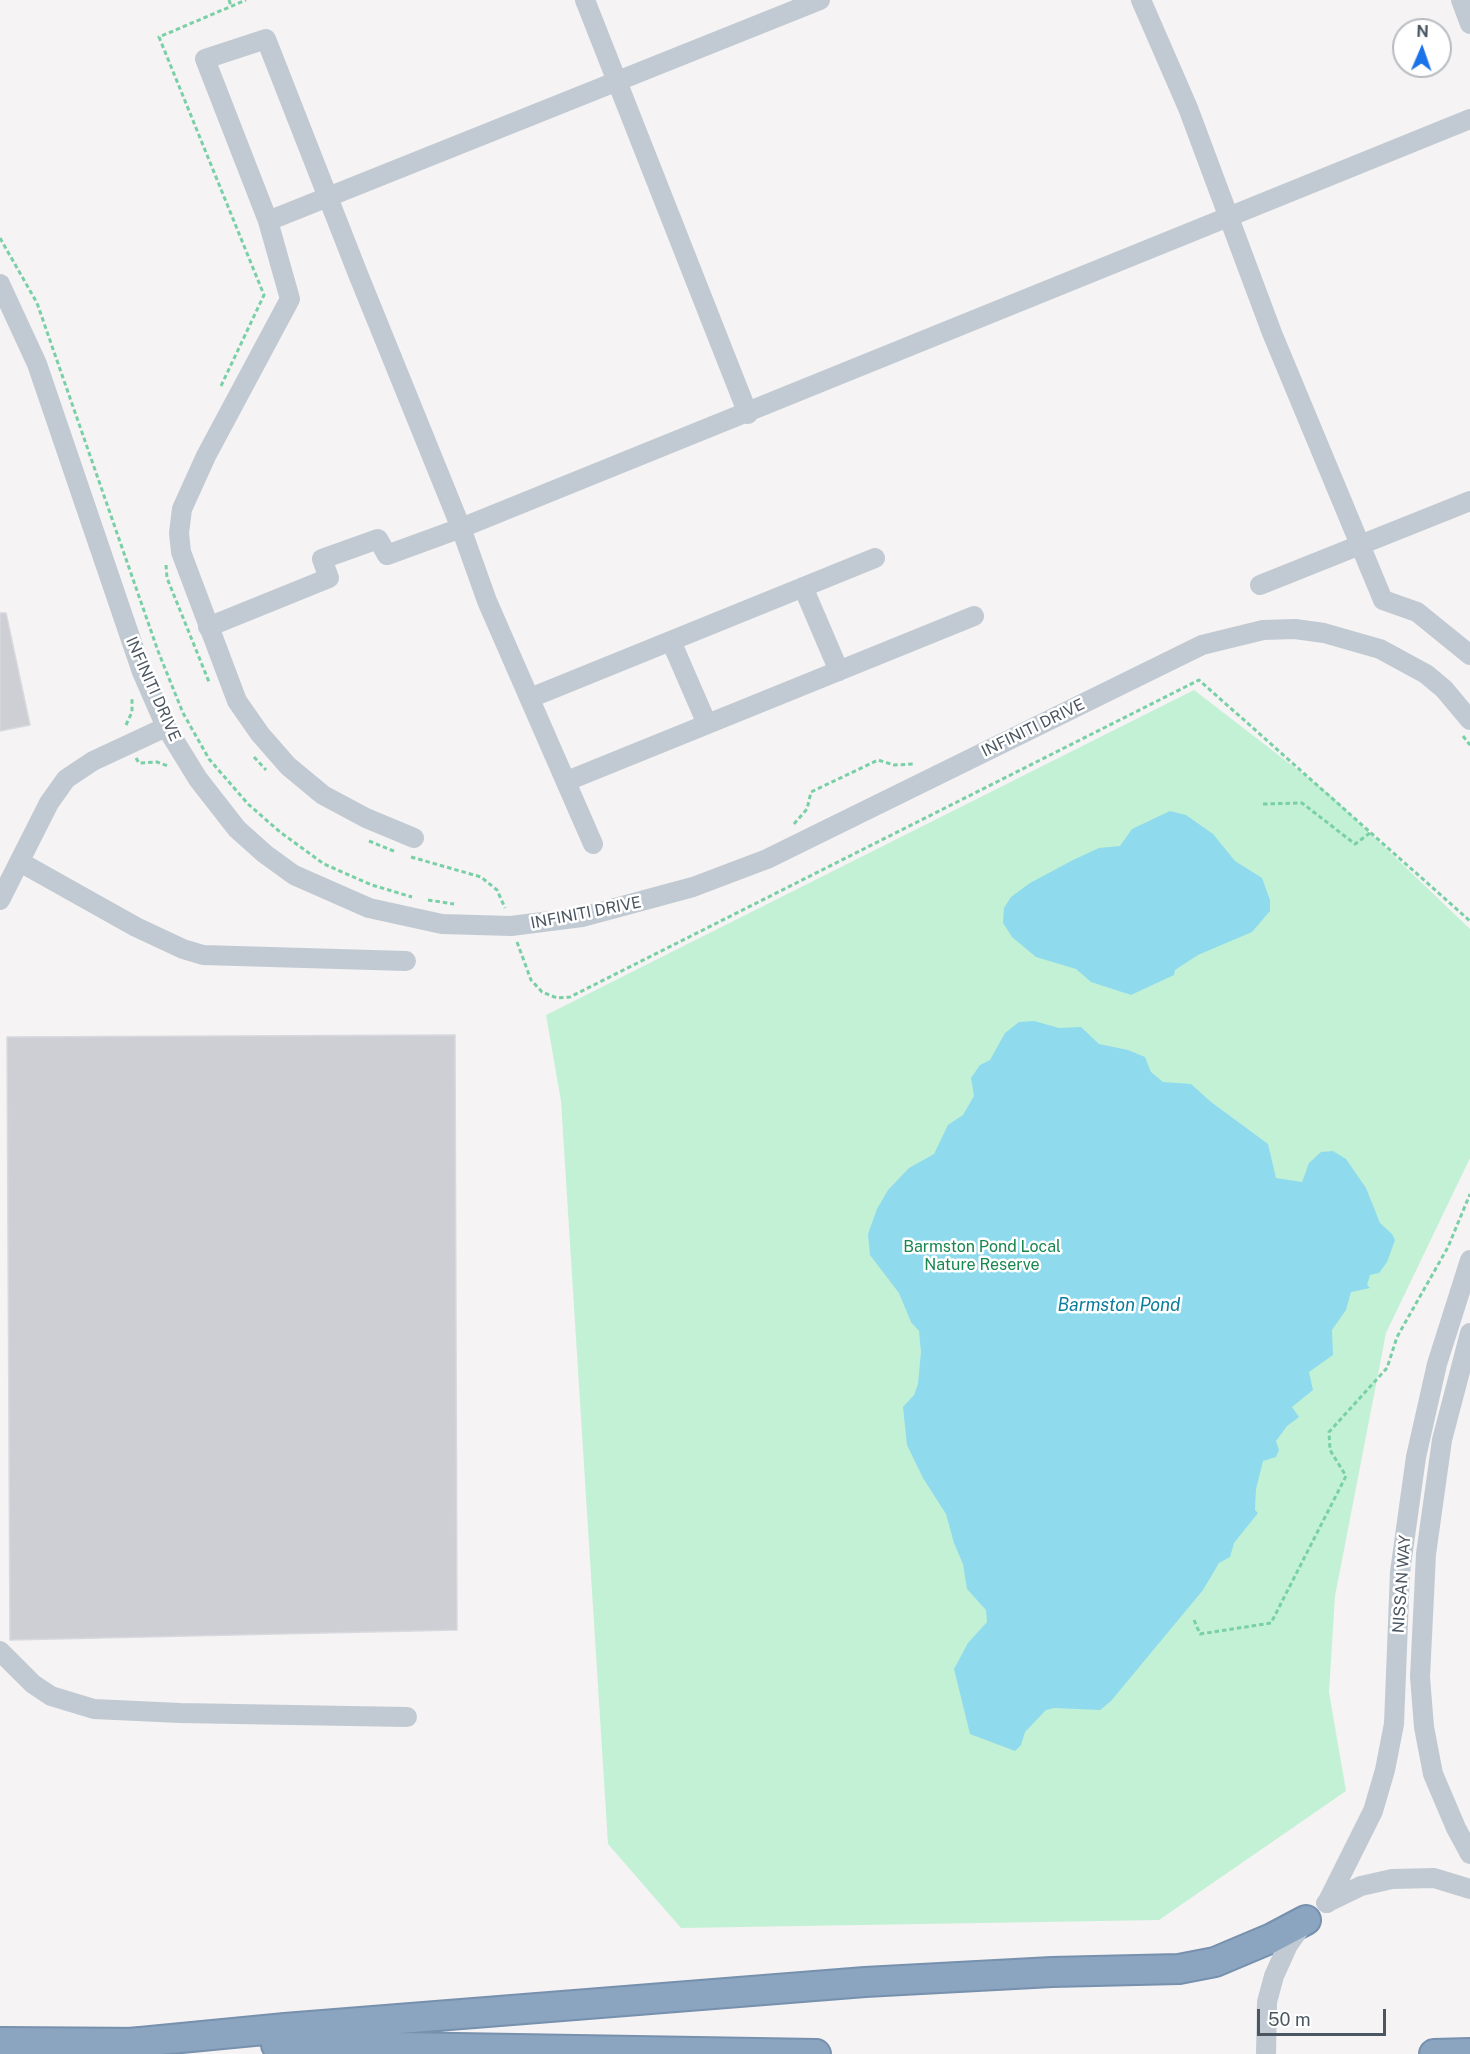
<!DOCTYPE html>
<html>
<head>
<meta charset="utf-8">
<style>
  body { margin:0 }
  #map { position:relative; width:1470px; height:2054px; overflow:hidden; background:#f5f3f3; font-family:"Public Sans",sans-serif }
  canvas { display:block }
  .north { position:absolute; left:1392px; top:18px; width:60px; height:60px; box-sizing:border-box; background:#fff; border:2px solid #b7bbc0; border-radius:50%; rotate:2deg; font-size:16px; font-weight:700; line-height:24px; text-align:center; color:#4a5661 }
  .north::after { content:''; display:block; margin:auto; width:21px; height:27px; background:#1a73e8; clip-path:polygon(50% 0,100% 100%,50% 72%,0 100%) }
  .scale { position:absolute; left:1257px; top:2009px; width:129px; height:27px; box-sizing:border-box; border:3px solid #4a5661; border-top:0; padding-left:8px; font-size:18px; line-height:21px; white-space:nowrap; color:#4a5661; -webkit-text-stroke:4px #fff; paint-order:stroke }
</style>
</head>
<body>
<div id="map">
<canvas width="1470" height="2054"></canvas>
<div class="north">N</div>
<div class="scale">50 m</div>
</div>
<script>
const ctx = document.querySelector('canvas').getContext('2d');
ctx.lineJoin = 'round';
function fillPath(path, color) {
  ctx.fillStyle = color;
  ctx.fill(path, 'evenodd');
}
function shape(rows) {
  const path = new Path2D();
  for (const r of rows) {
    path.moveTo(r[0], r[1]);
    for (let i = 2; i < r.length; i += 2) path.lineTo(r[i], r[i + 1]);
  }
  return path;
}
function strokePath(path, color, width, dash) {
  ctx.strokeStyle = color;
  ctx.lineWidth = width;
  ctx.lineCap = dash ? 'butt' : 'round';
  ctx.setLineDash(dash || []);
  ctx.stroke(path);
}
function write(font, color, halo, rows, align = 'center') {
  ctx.font = font + ' "Public Sans",sans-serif';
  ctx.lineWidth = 5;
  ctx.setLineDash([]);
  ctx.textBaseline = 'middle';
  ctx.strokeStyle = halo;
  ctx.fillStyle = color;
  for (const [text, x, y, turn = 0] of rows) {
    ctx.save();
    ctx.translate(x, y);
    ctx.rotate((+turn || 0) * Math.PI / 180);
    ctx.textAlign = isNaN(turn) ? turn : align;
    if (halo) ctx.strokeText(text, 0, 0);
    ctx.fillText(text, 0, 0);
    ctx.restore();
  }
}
const green = shape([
  [1194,690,1329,794,1470,929,1470,1158,1386,1333,1335,1596,1329,1692,1346,1791,1159,1920,681,1928,608,1844,561,1101,546,1015]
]);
const water = shape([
  [1170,811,1186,815,1213,834,1235,861,1262,878,1270,900,1270,911,1252,932,1198,955,1175,970,1174,975,1131,995,1091,982,1076,969,1036,957,1012,937,1003,923,1004,908,1011,897,1030,883,1073,860,1099,848,1120,846,1132,829],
  [1034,1021,1059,1028,1081,1027,1099,1044,1128,1050,1145,1057,1151,1072,1163,1082,1191,1084,1211,1102,1268,1144,1276,1178,1302,1182,1309,1163,1321,1152,1333,1151,1346,1159,1366,1188,1380,1223,1392,1234,1395,1240,1387,1262,1379,1273,1370,1275,1367,1285,1370,1288,1351,1292,1346,1310,1332,1330,1333,1355,1309,1372,1313,1390,1292,1407,1299,1417,1287,1426,1276,1441,1279,1450,1276,1457,1263,1461,1256,1489,1255,1510,1258,1513,1234,1543,1230,1557,1219,1563,1203,1590,1111,1701,1100,1710,1054,1708,1046,1710,1025,1732,1021,1745,1015,1751,970,1734,954,1669,968,1643,987,1622,986,1610,967,1589,963,1564,954,1543,946,1514,923,1478,907,1445,903,1407,914,1395,918,1384,921,1352,919,1331,911,1322,899,1293,870,1255,868,1234,877,1209,888,1190,909,1168,934,1154,948,1125,963,1115,974,1096,971,1078,980,1065,990,1060,1005,1033,1019,1022]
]);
const building = shape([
  [0,613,6,613,30,725,0,731,0,613],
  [455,1035,457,1630,10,1640,7,1037,455,1035]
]);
const path = shape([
  [229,0,231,6],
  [0,238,37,303,158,651,183,713,209,759,248,804,280,832,324,864,372,885,412,897],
  [221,386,264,295,159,37,246,0],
  [166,565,167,578,209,682],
  [126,725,132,712,132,698],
  [1463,736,1470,745],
  [254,757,266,770],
  [136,758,139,763,157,762,168,766],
  [1263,804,1302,803,1355,844,1370,833],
  [794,824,807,809,811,792,878,760,894,765,915,764],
  [369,841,396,852],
  [411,857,481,877,497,890,505,908],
  [428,900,454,904],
  [517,942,531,980,542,992,557,998,570,997,1199,680,1470,921],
  [1194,1620,1200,1634,1271,1623,1346,1476,1330,1450,1329,1432,1387,1368,1397,1337,1448,1247,1470,1194]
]);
const minor = shape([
  [585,0,748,414],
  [1141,0,1188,108,1272,333,1383,600,1417,612,1470,655],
  [1461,0,1470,24],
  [268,221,820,0],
  [0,284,37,364,142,672,166,727,198,779,237,829,265,854,294,875,369,908,442,924,511,926,582,917,693,887,767,859,1202,645,1263,630,1295,629,1324,633,1380,649,1426,674,1444,689,1470,720],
  [1260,585,1470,501],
  [803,587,839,671],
  [208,627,329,578,322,559,378,539,387,555,461,528,1470,119],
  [671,641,707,724],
  [530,698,875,558],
  [567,781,974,616],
  [414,838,366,818,323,795,288,766,260,734,237,701,181,552,179,533,182,509,206,456,290,299,268,221,205,59,266,39,358,274,461,528,487,601,593,844],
  [20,862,136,927,183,949,203,955,406,961],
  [0,900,49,803,66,779,93,761,166,727],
  [1470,1333,1442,1440,1426,1554,1420,1677,1424,1727,1433,1774,1456,1828,1470,1854],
  [0,1651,33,1684,51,1696,94,1709,180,1713,407,1717],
  [1326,1903,1361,1886,1392,1879,1434,1878,1470,1889],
  [1327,1903,1373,1811,1385,1770,1394,1724,1400,1572,1416,1457,1437,1364,1470,1260],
  [1266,2054,1267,2002,1274,1976,1288,1945,1302,1925]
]);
const highway = shape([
  [0,2042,148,2043],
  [130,2043,285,2028,865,1982,1052,1972,1179,1969,1215,1962,1272,1938,1306,1920],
  [276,2045,816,2054],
  [1434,2054,1470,2053]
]);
const streetNames = [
  ["INFINITI DRIVE",153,689,66],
  ["INFINITI DRIVE",1033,728,-26],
  ["INFINITI DRIVE",586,913,-11],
  ["NISSAN WAY",1402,1584,-86]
];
const parkNames = [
  ["Barmston Pond Local",982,1247],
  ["Nature Reserve",982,1265]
];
const waterNames = [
  ["Barmston Pond",1119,1305]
];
fillPath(green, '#c3f1d5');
fillPath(water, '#90daee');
fillPath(building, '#cdcfd5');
strokePath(building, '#d7d9de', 1.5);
strokePath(highway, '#7690ad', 32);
strokePath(path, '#7ad0a6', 3, [4.5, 3]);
strokePath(minor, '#c1cad2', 20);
strokePath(highway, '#8ba5c1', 28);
write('16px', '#4a5661', '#fff', streetNames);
write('16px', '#17864f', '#fff', parkNames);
write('italic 18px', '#0c7c9b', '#fff', waterNames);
</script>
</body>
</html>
